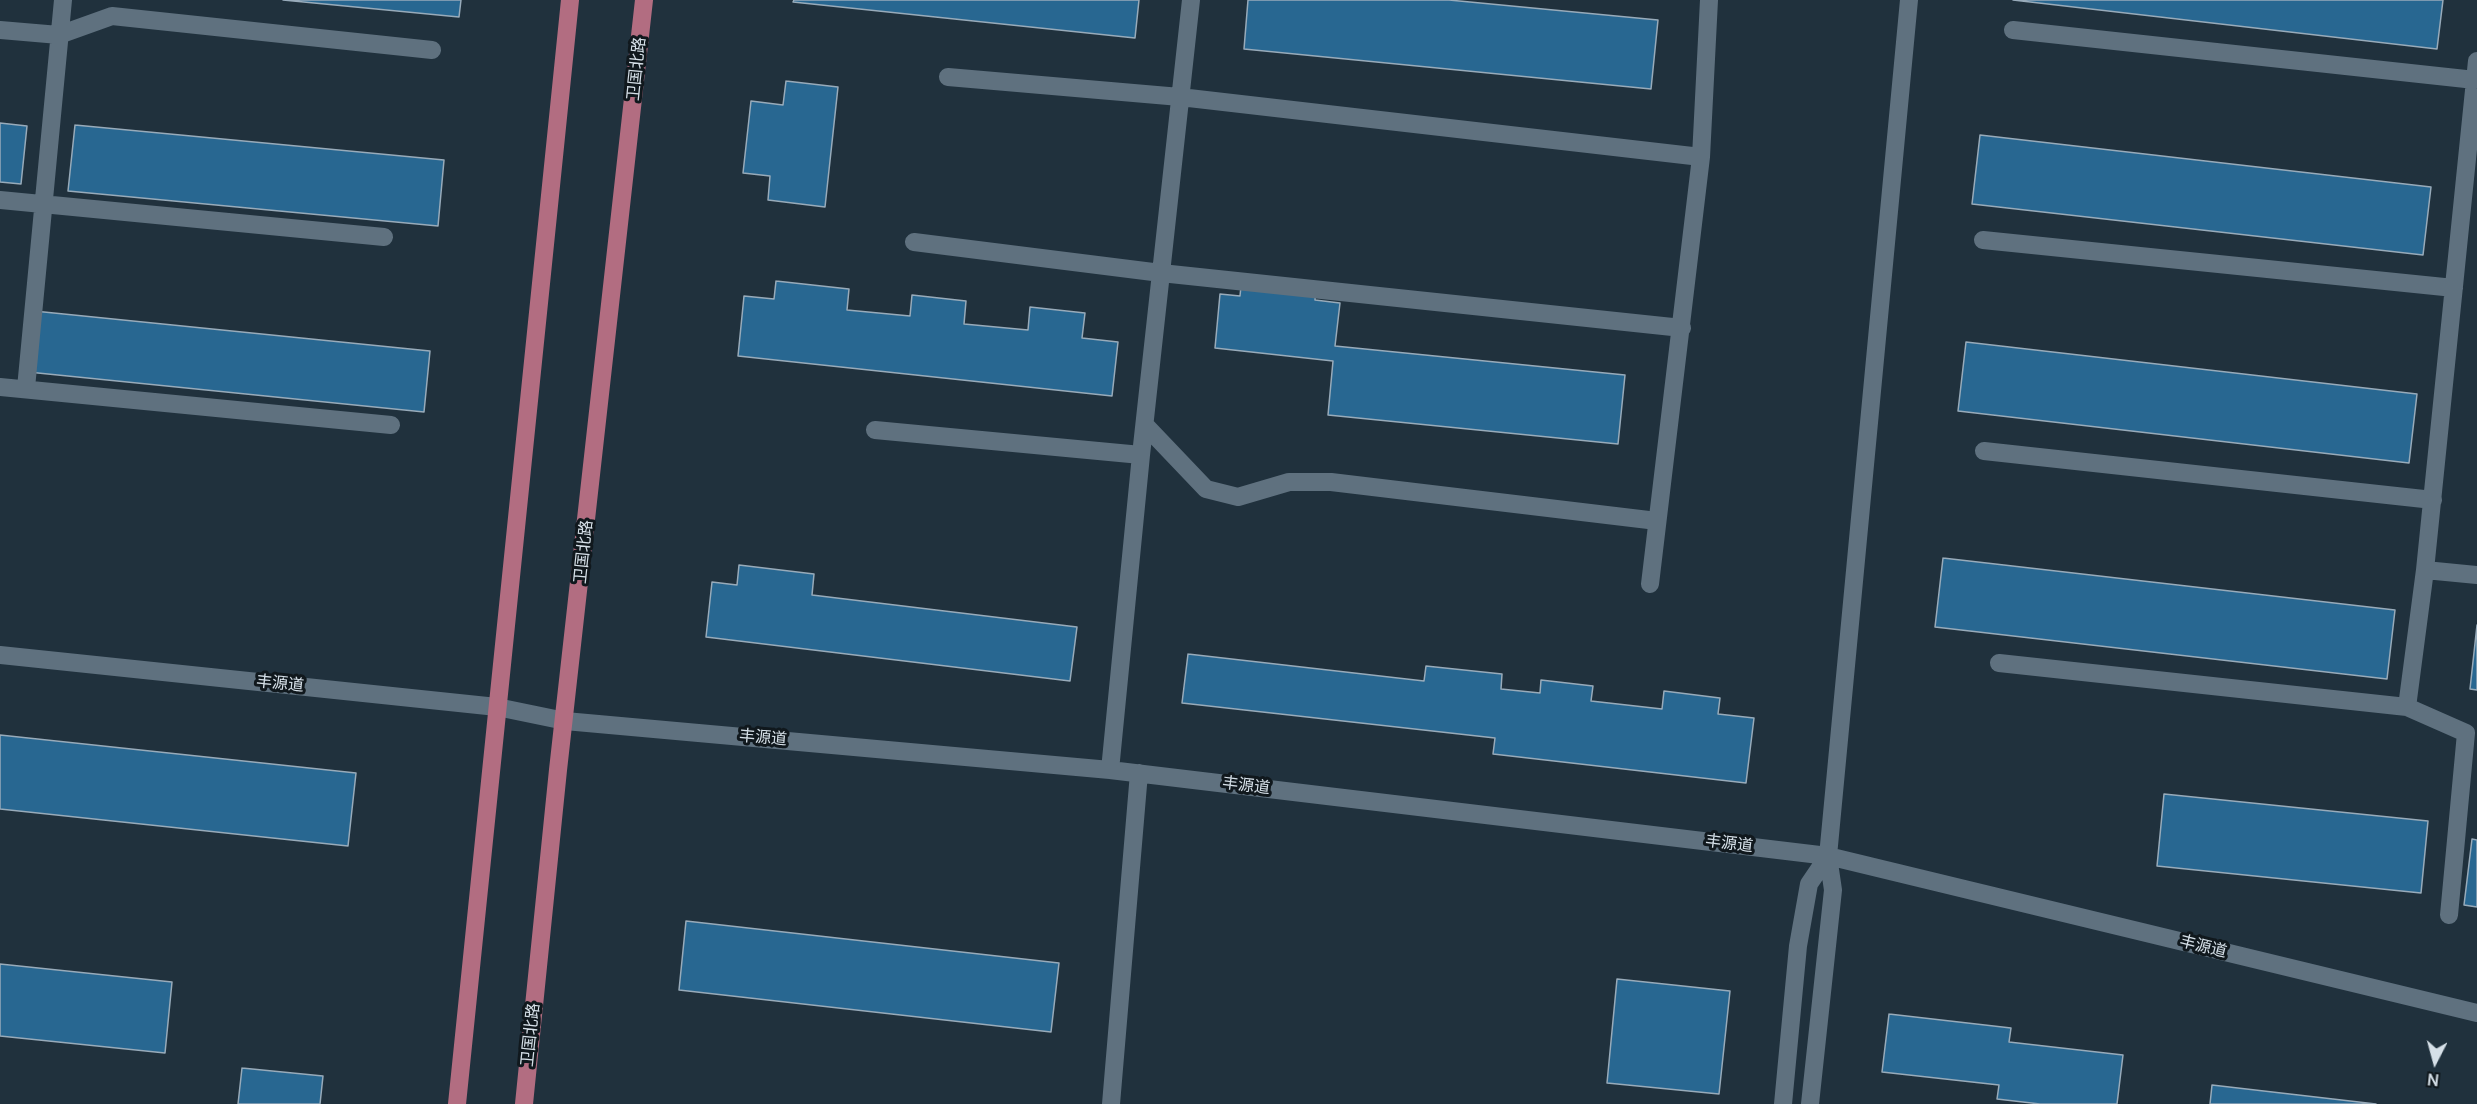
<!DOCTYPE html>
<html>
<head>
<meta charset="utf-8">
<style>
  body { margin:0 }
  #map { position:relative; width:2477px; height:1104px; overflow:hidden; background:#20313d; font-family:Manrope,sans-serif }
  canvas { display:block }
  .north { position:absolute; left:2405px; top:1032px; width:60px; height:60px; -webkit-text-stroke:4px #10181d; paint-order:stroke; rotate:186deg; font-size:16px; font-weight:700; line-height:24px; text-align:center; color:#d6e0e8 }
  .north::after { content:''; display:block; margin:auto; width:21px; height:27px; background:#d6e0e8; clip-path:polygon(50% 0,100% 100%,50% 72%,0 100%) }
</style>
</head>
<body>
<div id="map">
<canvas width="2477" height="1104"></canvas>
<div class="north">N</div>
</div>
<script>
const ctx = document.querySelector('canvas').getContext('2d');
ctx.lineJoin = 'round';
function fillPath(path, color) {
  ctx.fillStyle = color;
  ctx.fill(path, 'evenodd');
}
function shape(rows) {
  const path = new Path2D();
  for (const r of rows) {
    path.moveTo(r[0], r[1]);
    for (let i = 2; i < r.length; i += 2) path.lineTo(r[i], r[i + 1]);
  }
  return path;
}
function strokePath(path, color, width, dash) {
  ctx.strokeStyle = color;
  ctx.lineWidth = width;
  ctx.lineCap = dash ? 'butt' : 'round';
  ctx.setLineDash(dash || []);
  ctx.stroke(path);
}
function write(font, color, halo, rows, align = 'center') {
  ctx.font = font + ' Manrope,"Noto Sans SC",sans-serif';
  ctx.lineWidth = 6;
  ctx.setLineDash([]);
  ctx.textBaseline = 'middle';
  ctx.strokeStyle = halo;
  ctx.fillStyle = color;
  for (const [text, x, y, turn = 0] of rows) {
    ctx.save();
    ctx.translate(x, y);
    ctx.rotate((+turn || 0) * Math.PI / 180);
    ctx.textAlign = isNaN(turn) ? turn : align;
    if (halo) ctx.strokeText(text, 0, 0);
    ctx.fillText(text, 0, 0);
    ctx.restore();
  }
}
const building = shape([
  [283,0,461,0,459,17,283,0],
  [794,0,1139,0,1135,38,793,2,794,0],
  [1248,0,1449,0,1658,20,1651,89,1244,49,1248,0],
  [2013,0,2443,0,2437,49,2013,0],
  [786,81,838,87,825,207,768,200,770,176,743,173,751,101,783,105,786,81],
  [0,123,27,126,21,184,0,182,0,123],
  [75,125,444,160,438,226,68,191,75,125],
  [1980,135,2431,187,2423,255,1972,204,1980,135],
  [1242,276,1316,284,1315,300,1340,303,1335,346,1625,375,1618,444,1328,415,1333,361,1215,348,1220,294,1240,296,1242,276],
  [776,281,849,289,847,310,910,316,912,295,966,301,964,324,1028,330,1030,307,1085,313,1082,338,1118,342,1112,396,738,356,744,296,774,299,776,281],
  [34,311,430,351,424,412,28,372,34,311],
  [1966,342,2417,394,2409,463,1958,411,1966,342],
  [1943,558,2395,610,2387,679,1935,627,1943,558],
  [739,565,814,574,812,595,1077,627,1070,681,706,637,712,582,737,585,739,565],
  [2477,625,2477,690,2470,689,2477,625],
  [1188,654,1424,681,1426,666,1502,674,1501,689,1540,693,1541,680,1593,686,1591,701,1662,709,1664,691,1720,698,1718,714,1754,718,1746,783,1493,754,1495,738,1182,703,1188,654],
  [0,735,356,773,348,846,0,809,0,735],
  [2164,794,2428,821,2421,893,2157,866,2164,794],
  [2472,839,2477,840,2477,907,2464,905,2472,839],
  [686,921,1059,963,1051,1032,679,990,686,921],
  [0,964,172,982,165,1053,0,1036,0,964],
  [1617,979,1730,991,1719,1094,1607,1083,1617,979],
  [1889,1014,2011,1028,2009,1042,2123,1055,2117,1104,2040,1104,1997,1099,1999,1085,1882,1072,1889,1014],
  [242,1068,323,1076,320,1104,238,1104,242,1068],
  [2212,1085,2376,1104,2210,1104,2212,1085]
]);
const minor = shape([
  [0,30,59,35,112,16,432,50],
  [2013,30,2475,80],
  [948,77,1180,97,1701,157],
  [0,200,384,237],
  [1983,240,2454,288],
  [914,242,1161,273,1682,328],
  [0,387,391,425],
  [26,388,63,0],
  [1145,425,1206,489,1238,497,1289,482,1331,482,1657,521],
  [875,430,1141,455],
  [1984,451,2433,500],
  [2425,570,2477,575],
  [1650,584,1701,157,1709,0],
  [0,655,497,707,565,721,1110,770,1828,856,2477,1013],
  [1999,663,2407,707,2466,733,2449,915],
  [2407,707,2425,570,2477,61],
  [1110,770,1141,455,1191,0],
  [1828,856,1909,0],
  [1111,1104,1139,773],
  [1783,1104,1798,946,1809,884,1828,856,1833,890,1810,1104]
]);
const major = shape([
  [457,1104,570,0],
  [524,1104,558,770,644,0]
]);
const streetNames = [
  ["卫国北路",637,69,-84],
  ["卫国北路",584,552,-84],
  ["丰源道",280,684,6],
  ["丰源道",763,738,5],
  ["丰源道",1246,786,7],
  ["丰源道",1729,844,7],
  ["丰源道",2203,947,14],
  ["卫国北路",531,1035,-84]
];
fillPath(building, '#286791');
strokePath(building, '#98abba', 1.5);
strokePath(minor, '#5f717f', 18);
strokePath(major, '#b26d81', 18);
write('16px', '#d6e0e8', '#10181d', streetNames);
</script>
</body>
</html>
